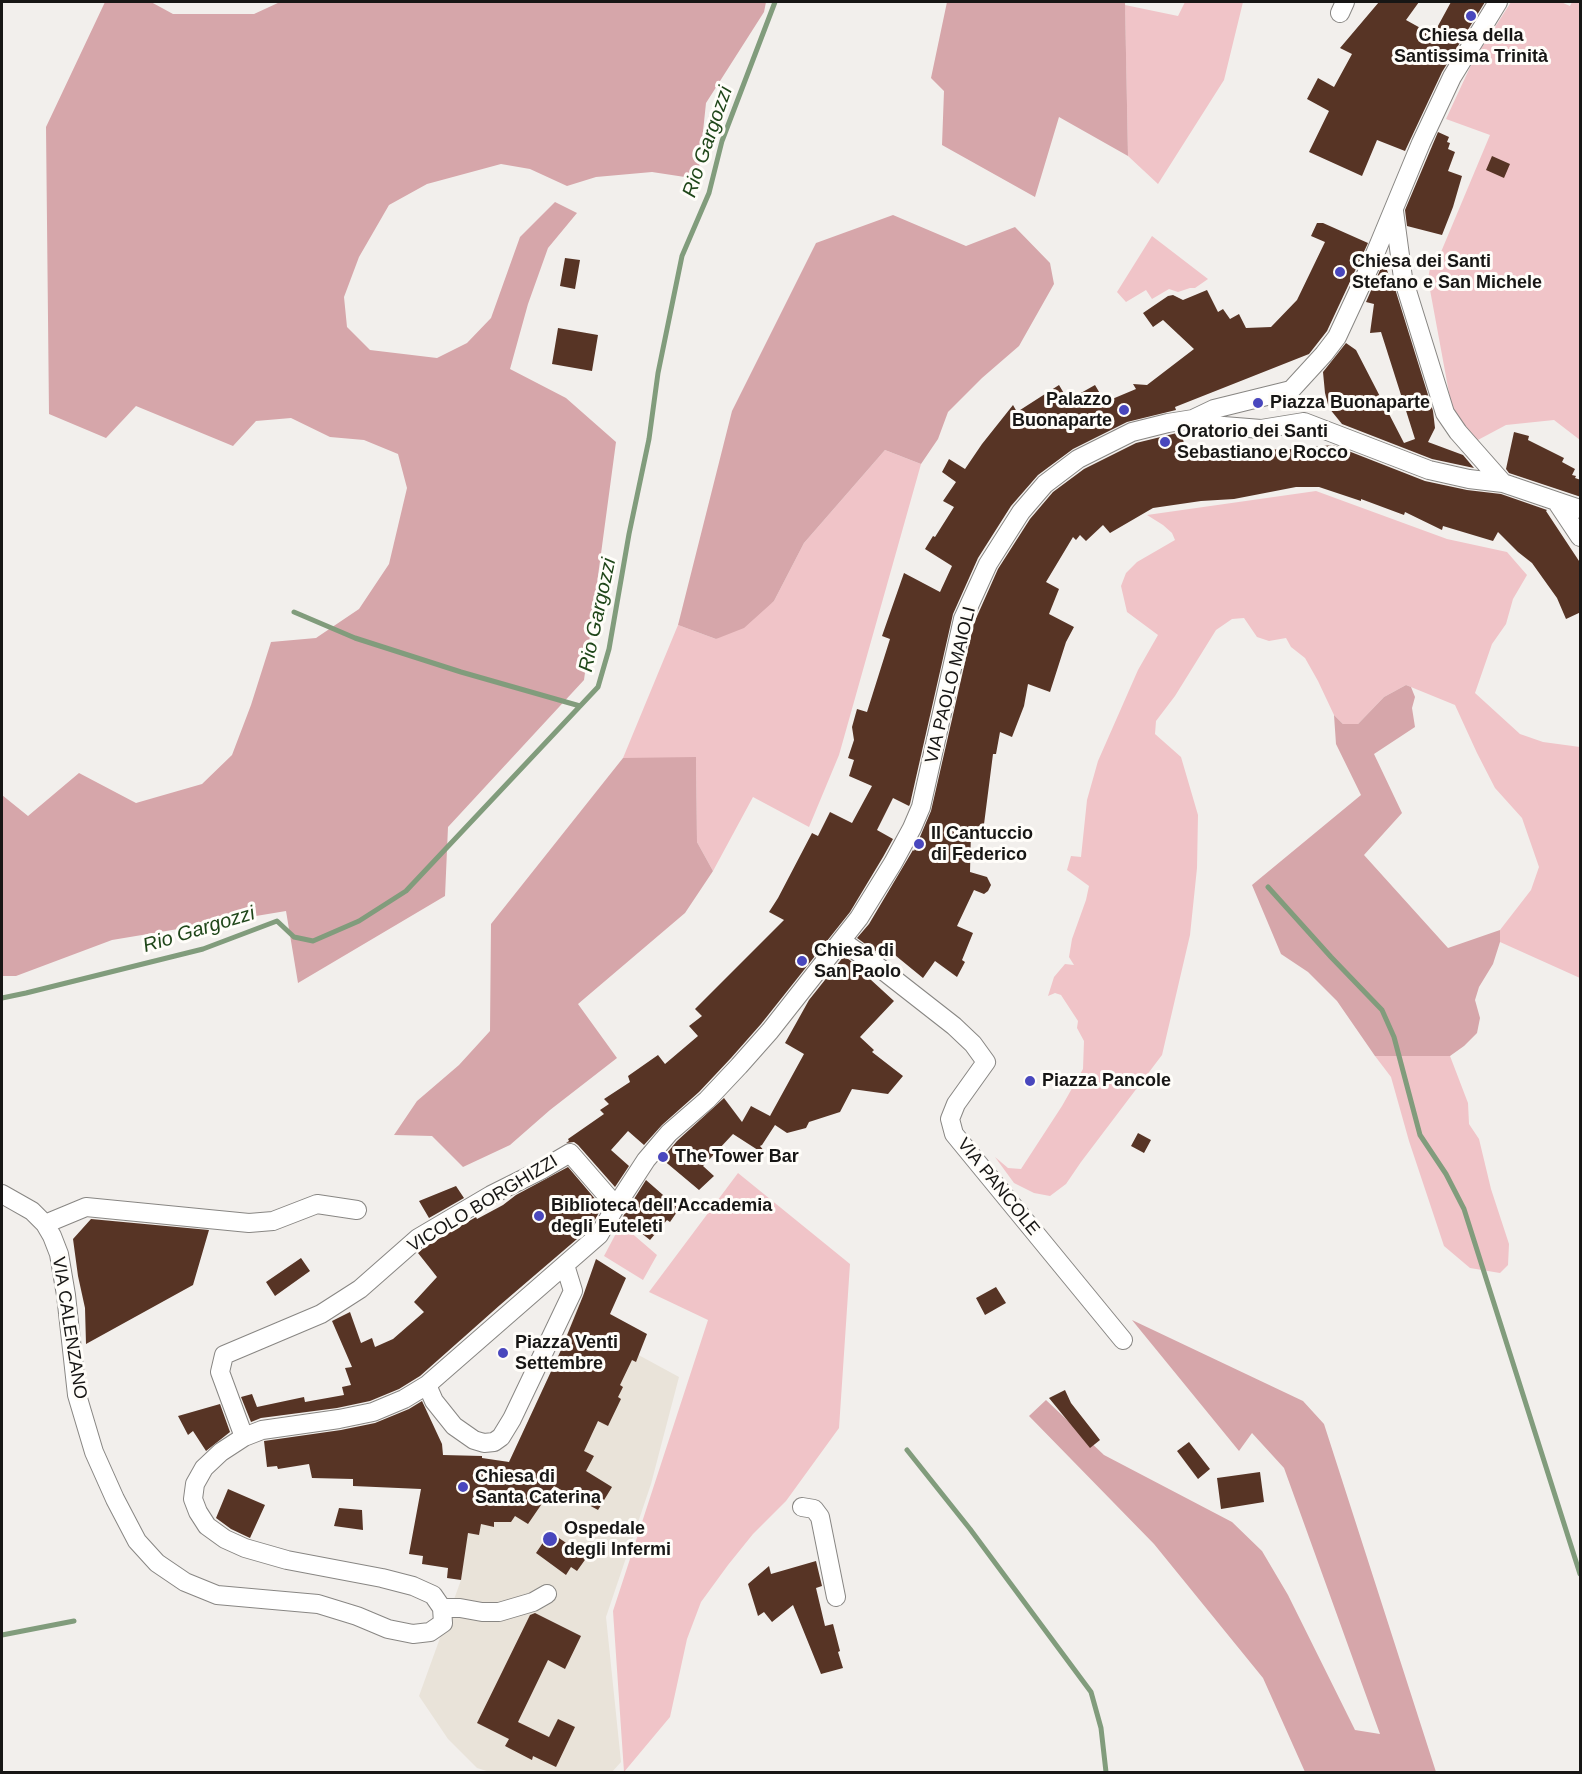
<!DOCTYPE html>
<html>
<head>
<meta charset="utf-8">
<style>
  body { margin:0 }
  #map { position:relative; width:1582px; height:1774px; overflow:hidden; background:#f2efec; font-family:Helvetica,sans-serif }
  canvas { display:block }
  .frame { position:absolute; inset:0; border:3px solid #171615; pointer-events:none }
</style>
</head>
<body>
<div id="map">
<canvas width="1582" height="1774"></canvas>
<div class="frame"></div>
</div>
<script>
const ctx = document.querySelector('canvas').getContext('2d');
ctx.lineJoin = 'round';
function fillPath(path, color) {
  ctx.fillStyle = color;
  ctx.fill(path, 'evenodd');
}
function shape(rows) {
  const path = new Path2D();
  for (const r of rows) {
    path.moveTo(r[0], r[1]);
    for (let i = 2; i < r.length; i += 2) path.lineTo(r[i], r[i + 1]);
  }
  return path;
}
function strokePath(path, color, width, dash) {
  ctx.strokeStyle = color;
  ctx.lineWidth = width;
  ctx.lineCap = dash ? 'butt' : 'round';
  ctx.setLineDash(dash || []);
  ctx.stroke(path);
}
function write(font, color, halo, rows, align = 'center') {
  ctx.font = font + ' Helvetica,sans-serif';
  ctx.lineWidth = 6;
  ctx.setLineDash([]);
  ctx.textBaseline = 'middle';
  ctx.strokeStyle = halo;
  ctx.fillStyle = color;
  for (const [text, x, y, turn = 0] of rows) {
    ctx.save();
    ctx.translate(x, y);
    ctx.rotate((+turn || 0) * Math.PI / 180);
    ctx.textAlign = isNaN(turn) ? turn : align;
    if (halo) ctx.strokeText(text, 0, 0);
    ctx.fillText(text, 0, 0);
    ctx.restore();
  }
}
const built = shape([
  [579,1303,593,1310,633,1352,679,1377,651,1484,606,1617,621,1762,612,1772,490,1772,477,1768,448,1739,419,1696,461,1580,467,1533,494,1489,498,1460,509,1462,561,1350]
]);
const green = shape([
  [1185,2,1243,2,1224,80,1158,184,1128,156,1125,5,1178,16],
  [1511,2,1561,2,1570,6,1572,2,1580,2,1580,440,1554,420,1506,425,1476,441,1452,409,1428,279,1432,257,1441,252,1490,135,1446,119,1472,63],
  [1152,236,1208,279,1195,288,1190,288,1178,292,1169,289,1152,299,1146,290,1126,302,1117,292],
  [885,450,921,464,839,755,809,827,753,797,713,871,697,842,696,758,623,758,678,625,716,639,774,601,804,543],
  [1316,491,1447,539,1507,552,1527,575,1513,599,1506,624,1492,644,1475,693,1520,734,1543,742,1580,747,1580,978,1500,942,1500,930,1531,890,1539,867,1522,818,1495,788,1477,753,1455,705,1406,685,1384,697,1358,724,1343,724,1334,715,1318,681,1305,658,1291,647,1286,638,1269,641,1257,637,1244,618,1232,619,1216,630,1175,696,1156,721,1155,734,1181,757,1198,815,1197,868,1190,935,1162,1055,1081,1162,1066,1184,1050,1196,1034,1193,1014,1183,995,1157,1008,1168,1021,1169,1062,1106,1083,1069,1084,1041,1077,1028,1078,1021,1061,995,1055,993,1048,996,1054,977,1065,964,1074,965,1069,957,1072,939,1086,900,1089,886,1067,870,1071,856,1081,857,1087,800,1098,761,1138,670,1158,635,1127,612,1121,586,1126,573,1137,562,1175,540,1172,533,1163,525,1147,515],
  [1375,1056,1450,1056,1468,1103,1469,1124,1479,1139,1491,1189,1509,1244,1508,1265,1500,1273,1470,1268,1444,1246,1409,1141,1391,1077],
  [738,1173,850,1264,839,1428,786,1501,753,1534,728,1565,701,1602,687,1639,670,1717,624,1772,613,1611,708,1320,649,1292],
  [621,1224,657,1255,643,1280,604,1256]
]);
const forest = shape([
  [105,2,151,2,173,14,254,14,280,2,766,2,764,12,706,103,698,179,652,172,596,177,567,186,530,169,501,164,427,184,389,205,359,257,344,297,347,327,370,350,437,358,467,343,491,318,520,237,555,202,577,213,548,248,528,304,510,369,566,398,616,442,584,680,448,827,445,896,298,983,286,911,112,940,16,976,2,976,2,795,28,816,79,773,136,803,202,784,232,755,251,705,271,642,316,638,359,609,389,564,407,488,398,454,364,440,330,437,291,418,256,421,233,446,136,406,106,438,49,414,46,127],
  [947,2,1125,2,1128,156,1059,117,1035,197,942,145,944,91,931,78],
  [893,215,966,246,1015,227,1050,263,1054,284,1019,346,982,378,948,412,938,439,921,464,885,450,804,543,774,601,744,628,716,639,678,625,732,411,816,243],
  [1406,685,1411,687,1415,697,1412,708,1415,727,1374,754,1402,813,1364,855,1448,948,1500,930,1500,942,1493,964,1479,987,1475,1000,1480,1018,1477,1033,1464,1046,1450,1056,1375,1056,1337,1001,1308,972,1281,954,1252,885,1361,795,1336,744,1334,715,1343,724,1358,724,1384,697],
  [696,757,697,842,713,871,685,913,578,1004,617,1058,550,1110,510,1145,463,1167,432,1136,394,1135,417,1101,459,1065,490,1031,491,924,623,758],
  [1132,1320,1303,1401,1324,1424,1436,1772,1305,1772,1263,1678,1154,1544,1029,1416,1046,1400,1104,1455,1232,1522,1262,1551,1288,1595,1355,1730,1380,1734,1284,1468,1252,1433,1239,1451]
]);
const stream = shape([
  [294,612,355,638,461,672,580,706],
  [1268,887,1331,957,1382,1010,1394,1037,1420,1135,1446,1174,1464,1209,1580,1574],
  [2,998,26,993,203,949,277,921,294,937,313,941,359,921,406,891,598,687,609,649,629,534,649,439,658,373,682,256,709,193,722,141,775,2],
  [907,1450,970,1529,1091,1692,1101,1728,1106,1772],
  [2,1635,74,1621]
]);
const building = shape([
  [1379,2,1419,2,1406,20,1433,35,1451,2,1485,2,1442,72,1405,151,1377,140,1362,176,1309,152,1329,111,1307,99,1318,78,1334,87,1352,54,1340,48],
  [1438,132,1449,137,1447,142,1450,143,1448,149,1455,152,1448,171,1462,176,1453,207,1442,235,1407,226,1405,210],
  [1492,156,1510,164,1504,178,1486,170],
  [1317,223,1323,223,1368,243,1327,331,1309,354,1175,407,1176,410,1127,422,1073,449,1038,475,1011,506,978,558,953,614,910,804,909,806,893,798,877,830,893,839,883,857,850,912,761,1024,731,1058,699,1092,662,1125,644,1145,628,1131,611,1150,629,1166,615,1187,578,1145,574,1142,566,1143,569,1141,568,1139,604,1114,600,1110,609,1104,604,1099,630,1082,628,1076,658,1055,665,1064,698,1036,689,1026,702,1016,695,1009,784,920,769,912,778,898,812,833,818,836,830,812,852,823,872,786,849,776,854,760,848,758,854,740,852,727,857,709,867,712,890,639,882,636,904,573,940,592,952,566,925,549,933,536,935,537,954,507,943,501,956,482,942,472,949,459,965,469,982,444,1013,405,1017,412,1059,385,1065,395,1068,393,1072,398,1095,385,1105,402,1136,389,1133,384,1147,385,1194,349,1163,320,1153,327,1143,313,1168,296,1173,295,1183,300,1207,290,1218,312,1223,309,1230,319,1239,314,1246,328,1271,327,1297,300,1325,242,1311,236],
  [565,258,580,260,575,289,560,286],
  [1384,261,1390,279,1392,279,1433,411,1435,428,1428,442,1463,455,1474,468,1432,459,1342,424,1329,408,1325,393,1323,372,1346,343,1356,350,1404,443,1415,439,1381,332,1370,333,1374,304,1366,302],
  [558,328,598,335,592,371,552,364],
  [1181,432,1185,447,1246,450,1293,449,1333,445,1425,481,1467,490,1501,494,1547,510,1546,511,1581,564,1581,612,1566,619,1557,598,1532,563,1518,552,1498,532,1493,541,1443,526,1442,530,1405,512,1404,515,1361,499,1361,501,1319,487,1296,487,1234,499,1201,501,1153,508,1110,533,1103,525,1086,541,1080,535,1076,540,1073,537,1046,582,1059,589,1049,614,1074,627,1066,642,1050,692,1028,684,1024,706,1012,737,1000,732,996,754,993,754,983,832,971,830,970,872,987,877,991,885,988,891,984,894,974,890,957,926,973,933,962,960,965,962,957,977,935,961,923,978,890,951,885,958,857,938,869,924,913,850,914,851,931,811,974,623,998,569,1030,519,1053,492,1084,469,1136,443],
  [1514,432,1529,436,1528,440,1564,458,1562,462,1575,469,1572,475,1576,476,1575,478,1581,480,1581,497,1509,473,1506,469],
  [844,956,872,976,870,979,894,1001,860,1037,874,1050,872,1052,903,1076,888,1094,852,1089,840,1112,809,1122,806,1128,787,1133,775,1125,762,1145,760,1146,765,1152,764,1154,733,1134,703,1166,714,1176,699,1190,662,1159,677,1141,724,1098,742,1122,751,1106,770,1116,804,1054,785,1043,809,1000],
  [1138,1133,1151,1140,1144,1153,1131,1146],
  [568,1167,602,1207,591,1227,500,1305,420,1376,399,1389,370,1401,337,1408,261,1418,251,1422,241,1397,252,1394,257,1407,304,1397,305,1402,344,1395,342,1387,351,1385,345,1368,352,1367,332,1321,350,1312,361,1343,372,1338,375,1347,393,1339,424,1312,414,1302,437,1277,418,1253,425,1247,476,1217,477,1219,503,1205,516,1195],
  [646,1180,679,1209,670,1222,667,1220,650,1240,622,1218],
  [456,1186,464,1198,429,1218,419,1201],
  [91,1219,209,1230,193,1285,86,1344,85,1308,78,1276,73,1239],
  [301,1258,310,1271,275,1296,266,1282],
  [596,1259,626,1278,610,1314,647,1334,636,1362,632,1360,620,1385,623,1387,618,1397,621,1399,608,1426,598,1421,584,1451,594,1456,586,1471,612,1487,598,1510,554,1486,528,1524,515,1516,511,1522,494,1522,494,1527,481,1524,479,1535,468,1533,461,1580,447,1578,448,1568,422,1564,423,1556,409,1554,421,1489,353,1486,353,1479,312,1478,309,1464,278,1469,277,1466,267,1467,264,1441,341,1430,375,1423,409,1409,422,1401,442,1444,443,1455,482,1456,482,1458,509,1462,561,1350,583,1296],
  [996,1287,1006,1303,985,1315,976,1298],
  [1065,1390,1071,1403,1100,1440,1090,1448,1049,1398],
  [220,1404,230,1432,206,1451,193,1431,188,1435,178,1416],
  [1189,1442,1210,1469,1198,1479,1177,1451],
  [1260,1472,1264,1502,1221,1509,1217,1478],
  [228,1489,265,1505,250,1538,231,1529,216,1518],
  [339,1508,362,1510,363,1530,334,1526],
  [550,1532,587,1557,577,1571,571,1567,566,1575,536,1553],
  [816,1561,822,1586,816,1588,825,1626,833,1624,840,1651,838,1652,843,1668,821,1674,793,1605,772,1622,764,1612,758,1616,748,1584,769,1566,771,1574],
  [535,1613,581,1636,565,1669,548,1660,518,1722,549,1737,558,1719,575,1727,556,1767,533,1756,532,1760,505,1746,509,1739,477,1723,530,1615]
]);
const minor = shape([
  [1340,13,1345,2],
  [1394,211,1403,278,1445,413,1458,432,1503,483],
  [1291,390,1324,354,1337,337,1370,266,1421,143,1452,77,1498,2],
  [1193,419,1211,425,1261,429,1304,422],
  [1304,422,1429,470,1469,479,1503,483,1556,501,1580,537],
  [1556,501,1580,509],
  [842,941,876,965,954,1026,973,1044,986,1062,956,1104,950,1119,954,1134,1123,1340],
  [2,1194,32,1211,45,1224,52,1236,59,1254,66,1295,77,1395,94,1452,115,1499,137,1541,157,1563,185,1582,217,1595,318,1604,357,1616,388,1629,413,1634,430,1632,443,1623,442,1608,433,1595,413,1586,382,1578,287,1560,245,1548,225,1539,207,1526,198,1512,193,1499,195,1484,204,1468,221,1452,244,1437,262,1430,339,1419,373,1412,404,1399,427,1385,599,1235,616,1206,646,1160,669,1133,707,1100,739,1066,770,1031,859,918,893,863,912,828,921,807,963,619,988,564,1021,512,1045,484,1078,459,1132,432,1168,423,1193,419,1214,409,1291,390],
  [45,1224,86,1207,249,1223,273,1221,317,1204,357,1210],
  [427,1385,434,1401,454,1426,474,1440,484,1443,494,1442,501,1437,512,1419,573,1291,565,1265],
  [244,1437,220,1372,224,1355,321,1314,360,1289,418,1238,491,1195,541,1170,570,1153,616,1206],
  [802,1507,814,1509,820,1517,836,1597],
  [442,1608,460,1608,482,1612,499,1612,533,1602,547,1594]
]);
const markers = [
  [1471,16,6,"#4947bd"],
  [1340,272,6,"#4947bd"],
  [1258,403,6,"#4947bd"],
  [1124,410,6,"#4947bd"],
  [1165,442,6,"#4947bd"],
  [919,844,6,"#4947bd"],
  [802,961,6,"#4947bd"],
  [1030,1081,6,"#4947bd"],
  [663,1157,6,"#4947bd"],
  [539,1216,6,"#4947bd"],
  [503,1353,6,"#4947bd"],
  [463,1487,6,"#4947bd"],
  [550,1539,8,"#4947bd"]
];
const poiNames = [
  ["Chiesa della",1471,36,"center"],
  ["Santissima Trinità",1471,57,"center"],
  ["Chiesa dei Santi",1352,262],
  ["Stefano e San Michele",1352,283],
  ["Palazzo",1112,400,"right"],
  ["Buonaparte",1112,421,"right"],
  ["Piazza Buonaparte",1270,403],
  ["Oratorio dei Santi",1177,432],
  ["Sebastiano e Rocco",1177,453],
  ["Il Cantuccio",931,834],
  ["di Federico",931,855],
  ["Chiesa di",814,951],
  ["San Paolo",814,972],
  ["Piazza Pancole",1042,1081],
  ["The Tower Bar",675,1157],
  ["Biblioteca dell'Accademia",551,1206],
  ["degli Euteleti",551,1227],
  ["Piazza Venti",515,1343],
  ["Settembre",515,1364],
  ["Chiesa di",475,1477],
  ["Santa Caterina",475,1498],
  ["Ospedale",564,1529],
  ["degli Infermi",564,1550]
];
const streetNames = [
  ["VIA PAOLO MAIOLI",951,685,-76],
  ["VIA PANCOLE",998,1187,51],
  ["VICOLO BORGHIZZI",483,1204,-31],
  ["VIA CALENZANO",69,1328,81]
];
const waterNames = [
  ["Rio Gargozzi",708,142,-71],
  ["Rio Gargozzi",598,615,-78],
  ["Rio Gargozzi",199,930,-17]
];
fillPath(built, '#e9e3d9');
fillPath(green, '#f0c4c8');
fillPath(forest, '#d6a6aa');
strokePath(stream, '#819c7c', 5);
fillPath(building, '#573425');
strokePath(minor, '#888683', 20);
strokePath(minor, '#fff', 18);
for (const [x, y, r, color] of markers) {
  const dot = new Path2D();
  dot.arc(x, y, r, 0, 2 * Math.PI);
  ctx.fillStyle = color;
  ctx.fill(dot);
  strokePath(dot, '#fffdf9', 2);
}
write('bold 18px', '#171615', '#fffdf9', poiNames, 'left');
write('18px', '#171615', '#fffdf9', streetNames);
write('italic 20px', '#1f4619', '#fffdf9', waterNames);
</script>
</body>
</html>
